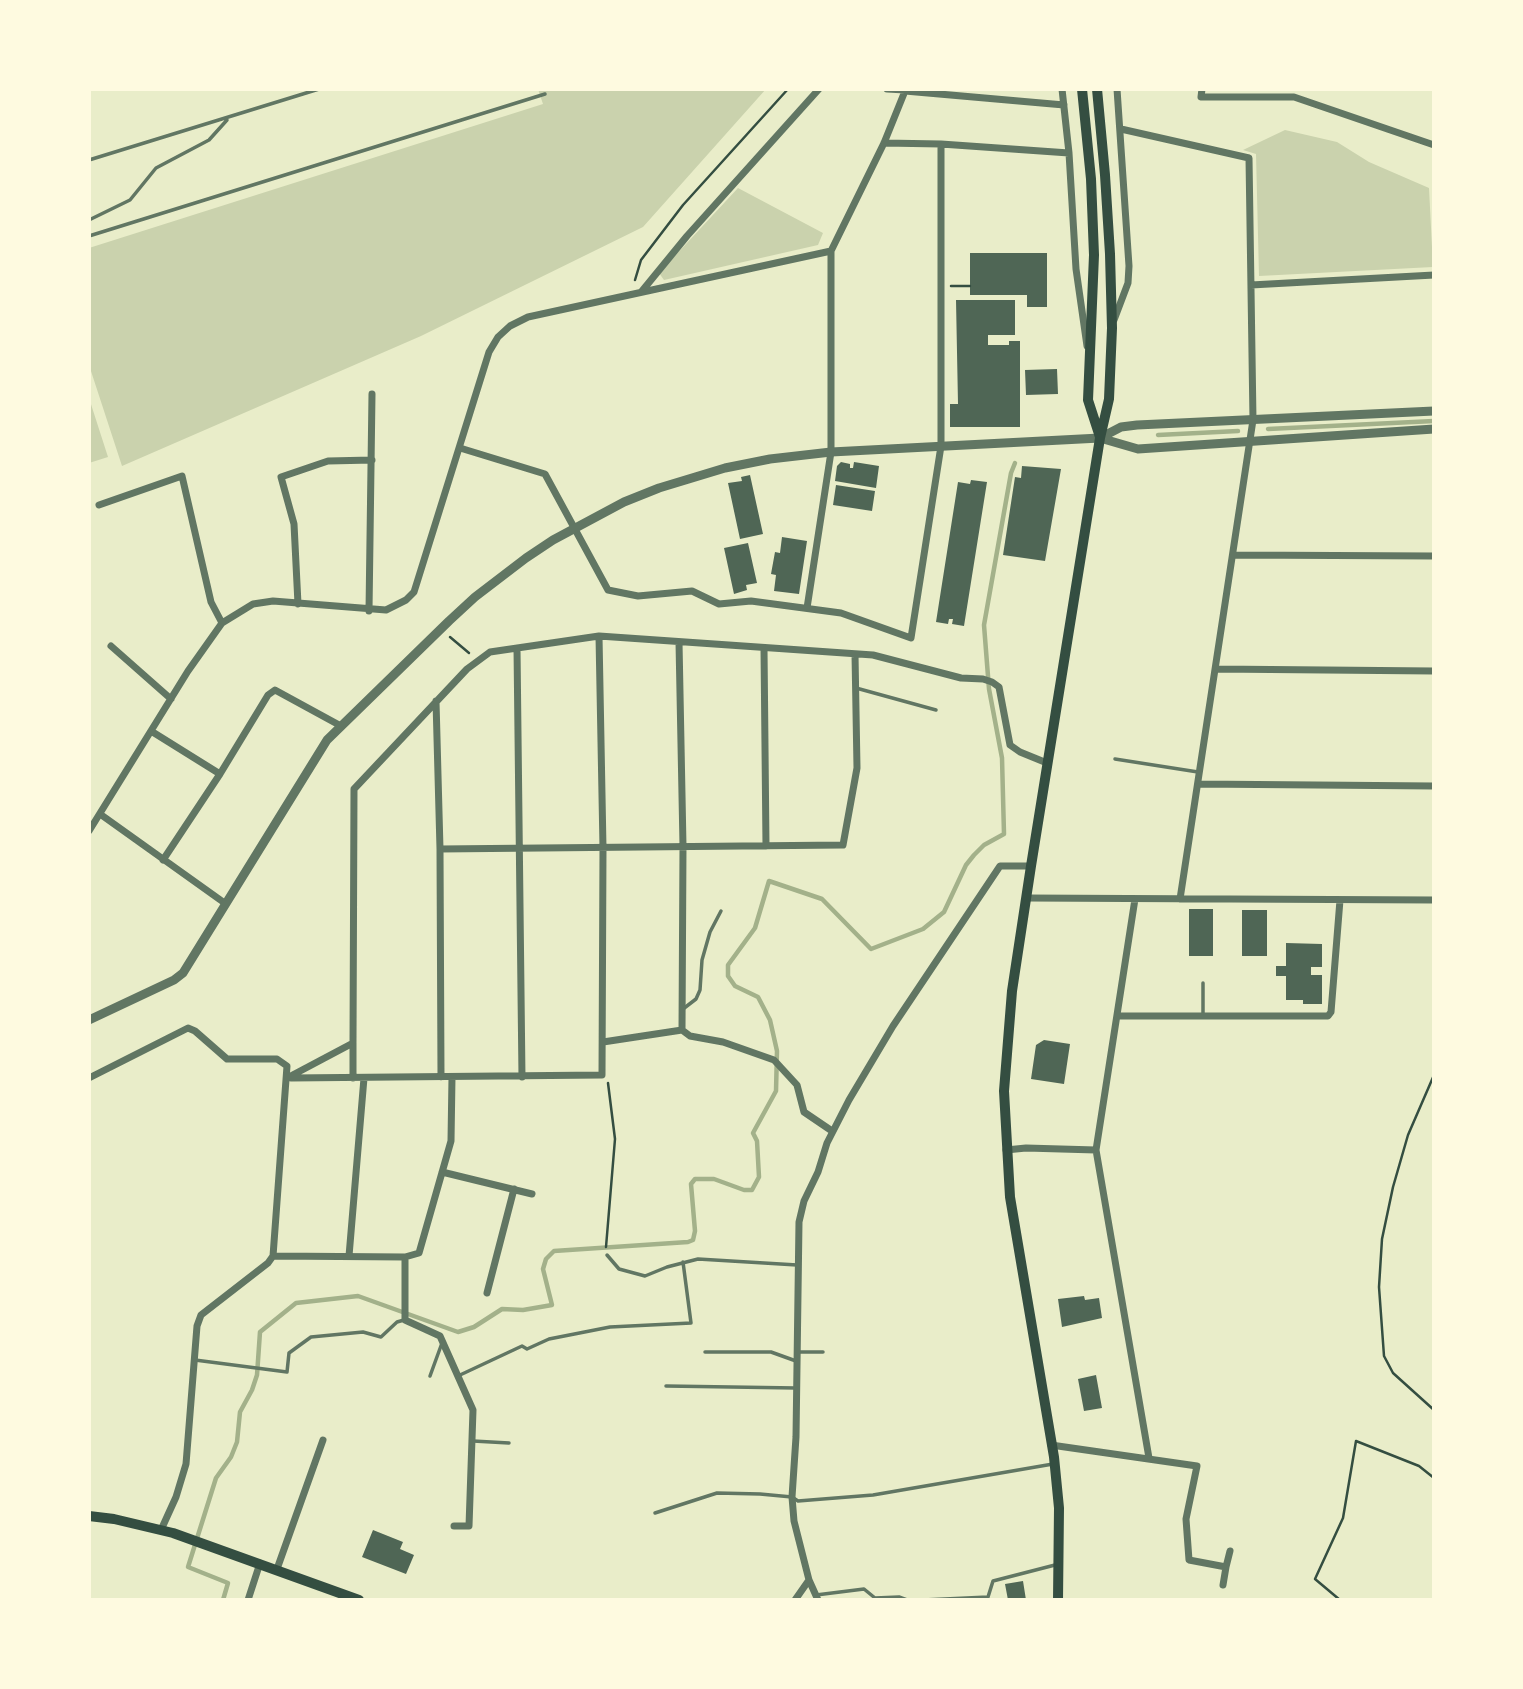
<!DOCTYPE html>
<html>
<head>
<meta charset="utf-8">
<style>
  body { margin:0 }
  #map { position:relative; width:1523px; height:1689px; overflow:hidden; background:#e9edc9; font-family:"Archivo Narrow",sans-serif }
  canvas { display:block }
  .frame { position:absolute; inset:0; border:91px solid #fefae0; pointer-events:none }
</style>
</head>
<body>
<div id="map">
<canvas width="1523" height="1689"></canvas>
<div class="frame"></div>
</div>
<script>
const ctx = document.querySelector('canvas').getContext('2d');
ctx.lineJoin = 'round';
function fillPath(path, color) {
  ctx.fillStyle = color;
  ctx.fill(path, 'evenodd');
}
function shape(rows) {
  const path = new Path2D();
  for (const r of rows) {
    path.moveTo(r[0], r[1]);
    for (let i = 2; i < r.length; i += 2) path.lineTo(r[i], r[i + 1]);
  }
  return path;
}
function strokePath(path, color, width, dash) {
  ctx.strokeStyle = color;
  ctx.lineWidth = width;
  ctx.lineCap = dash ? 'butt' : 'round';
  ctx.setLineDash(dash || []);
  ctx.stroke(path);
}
const green = shape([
  [538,89,766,89,643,227,421,336,122,466,89,365,89,248,543,104],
  [1285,130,1337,142,1369,162,1429,188,1433,267,1259,276,1256,154,1243,150],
  [738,188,823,233,818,245,664,280,659,273],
  [89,398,108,457,89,463]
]);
const stream = shape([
  [1268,429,1434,421],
  [1158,435,1238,431],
  [223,1600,228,1583,188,1567,216,1478,231,1457,237,1442,240,1412,252,1390,257,1375,260,1332,296,1303,358,1296,458,1332,474,1327,502,1309,523,1310,552,1305,543,1269,546,1259,554,1251,688,1242,693,1240,695,1231,691,1184,695,1179,714,1179,744,1190,752,1190,759,1177,757,1141,753,1133,776,1091,777,1051,770,1020,758,997,735,986,728,976,728,965,755,928,769,881,822,899,871,949,923,929,944,912,966,865,974,855,984,845,1004,834,1002,758,989,689,984,625,1011,473,1015,463]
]);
const building = shape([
  [970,253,1047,253,1047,307,1027,307,1027,295,970,295],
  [956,300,1015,300,1015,335,988,335,988,345,1009,345,1009,341,1020,341,1020,427,950,427,950,404,958,404],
  [1057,369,1058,394,1026,395,1025,370],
  [841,462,850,464,850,468,853,468,854,462,879,466,876,488,835,481,837,466],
  [1022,466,1061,469,1045,561,1003,555,1015,477,1021,478],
  [750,475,763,534,740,539,728,483,742,481,741,477],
  [971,480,987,482,964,626,952,624,953,619,949,619,948,624,936,622,958,482,970,484],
  [836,485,875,491,872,511,833,505],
  [782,537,807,541,799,594,774,591,776,575,771,574,775,552,780,553],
  [748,543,757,583,746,585,747,590,734,594,724,548],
  [1189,909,1213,909,1213,956,1189,956],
  [1242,910,1267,910,1267,956,1242,956],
  [1286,943,1322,944,1322,967,1311,967,1311,975,1322,975,1322,1004,1303,1004,1303,1000,1286,1000,1286,976,1276,976,1276,966,1286,966],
  [1044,1040,1070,1044,1064,1084,1031,1079,1036,1045],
  [1084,1296,1085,1300,1099,1298,1102,1318,1062,1327,1058,1299],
  [1096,1375,1102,1408,1084,1411,1078,1379],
  [373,1530,403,1542,400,1549,414,1555,406,1574,362,1557],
  [1023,1581,1026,1600,1008,1600,1005,1584]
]);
const path = shape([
  [635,280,641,260,683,205,788,89],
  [951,286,970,286],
  [450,637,469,653],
  [1434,1075,1408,1135,1393,1187,1382,1239,1379,1287,1384,1356,1393,1373,1434,1410],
  [606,1247,615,1139,608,1083],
  [1340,1600,1315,1579,1343,1518,1356,1441,1419,1466,1434,1478]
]);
const service = shape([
  [89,160,319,89],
  [89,220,130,200,156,168,209,140,227,120],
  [89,236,545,94],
  [856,688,936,710],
  [1115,759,1198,772],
  [1203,983,1203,1016],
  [683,1009,696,999,700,990,702,960,710,932,721,911],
  [607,1255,619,1269,645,1276,667,1267,698,1259,797,1265],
  [705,1352,771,1352,796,1361],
  [799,1352,823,1352],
  [195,1360,287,1372,289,1353,311,1337,363,1332,381,1337,397,1322,404,1320],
  [460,1375,522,1346,527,1349,549,1339,610,1327,691,1323,683,1262],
  [430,1376,442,1343],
  [666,1386,796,1388],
  [473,1441,509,1443],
  [655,1513,717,1493,760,1494,792,1497,798,1501,873,1495,1053,1464],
  [816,1595,864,1589,875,1598,899,1597,907,1600],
  [923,1600,988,1597,993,1581,1055,1565]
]);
const minor = shape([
  [887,89,905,90],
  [1062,89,1069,153,1076,269,1087,346],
  [1202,89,1201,97,1294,97,1434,145],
  [1121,129,1249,158,1253,420,1180,899],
  [884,143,941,144],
  [1251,285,1434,275],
  [642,291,687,236,819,89],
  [1114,320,1128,283,1129,266,1117,89],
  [460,448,545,474,608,590,638,596,692,591,719,604,751,601,841,613,911,638,941,446,941,144,1069,153],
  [99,505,182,476,211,602,222,623],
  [1234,555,1434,556],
  [298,604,294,524,281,477,328,461,372,460],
  [807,608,831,452,831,251],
  [369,611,372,394],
  [111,646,171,699],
  [517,648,522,1077],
  [764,648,766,846],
  [1216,669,1434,671],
  [436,701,440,849,441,1077],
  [151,731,220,774],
  [1198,784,1434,786],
  [100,814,226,904],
  [89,831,188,671,222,623,253,604,273,601,386,610,406,600,414,592,489,352,498,337,510,326,528,317,831,251,884,143,905,91,1064,105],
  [440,849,843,845,857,768,855,654],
  [163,860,220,774,268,695,275,690,341,726],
  [1026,898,1434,900],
  [1135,899,1096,1150,1149,1458],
  [1117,1016,1328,1016,1331,1012,1340,900],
  [682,1030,690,1036,723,1042,774,1060,797,1085,804,1112,832,1131],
  [603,1042,682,1030,683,846,679,642],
  [89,1078,188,1028,195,1031,227,1059,277,1059,287,1066,273,1256,268,1263,201,1315,197,1326,186,1464,176,1497,161,1530],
  [287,1078,353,1043,354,789,467,669,490,652,599,636,873,655,961,678,983,679,992,682,999,687,1010,745,1020,752,1047,763],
  [291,1078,602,1075,603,848,599,636],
  [353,1078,353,1043],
  [1006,1150,1026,1148,1096,1150],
  [442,1172,532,1194],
  [273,1256,405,1257,419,1253,451,1141,452,1077],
  [349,1256,364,1078],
  [405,1257,405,1320,440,1336,473,1410,469,1526,454,1526],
  [487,1293,514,1189],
  [1051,1445,1197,1466,1186,1519,1189,1560,1226,1567,1223,1585],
  [1226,1567,1230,1551],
  [277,1569,323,1440],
  [248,1600,260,1563],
  [795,1600,809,1580],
  [818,1600,809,1580,794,1521,792,1497,796,1437,799,1222,804,1201,818,1172,827,1143,849,1100,893,1026,1000,866,1031,866]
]);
const tertiary = shape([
  [1100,438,1121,427,1137,425,1434,411],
  [89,1020,174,980,183,973,327,740,449,621,475,597,526,558,553,540,624,502,659,488,725,468,770,459,831,452,1100,438,1138,449,1434,429]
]);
const secondary = shape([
  [89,1516,114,1519,173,1533,359,1600]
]);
const primary = shape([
  [1082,89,1091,179,1094,255,1088,400,1100,437],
  [1058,1600,1059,1508,1054,1457,1010,1197,1004,1091,1012,991,1031,866,1100,438,1109,399,1112,328,1110,254,1105,175,1097,89]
]);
fillPath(green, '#cad2ad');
strokePath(stream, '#a3b18a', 4.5);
fillPath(building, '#4f6655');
strokePath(path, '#344e41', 2.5);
strokePath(service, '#617663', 3.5);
strokePath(minor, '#617663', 7);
strokePath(tertiary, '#617663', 9);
strokePath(secondary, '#344e41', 10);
strokePath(primary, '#344e41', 10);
</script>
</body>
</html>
